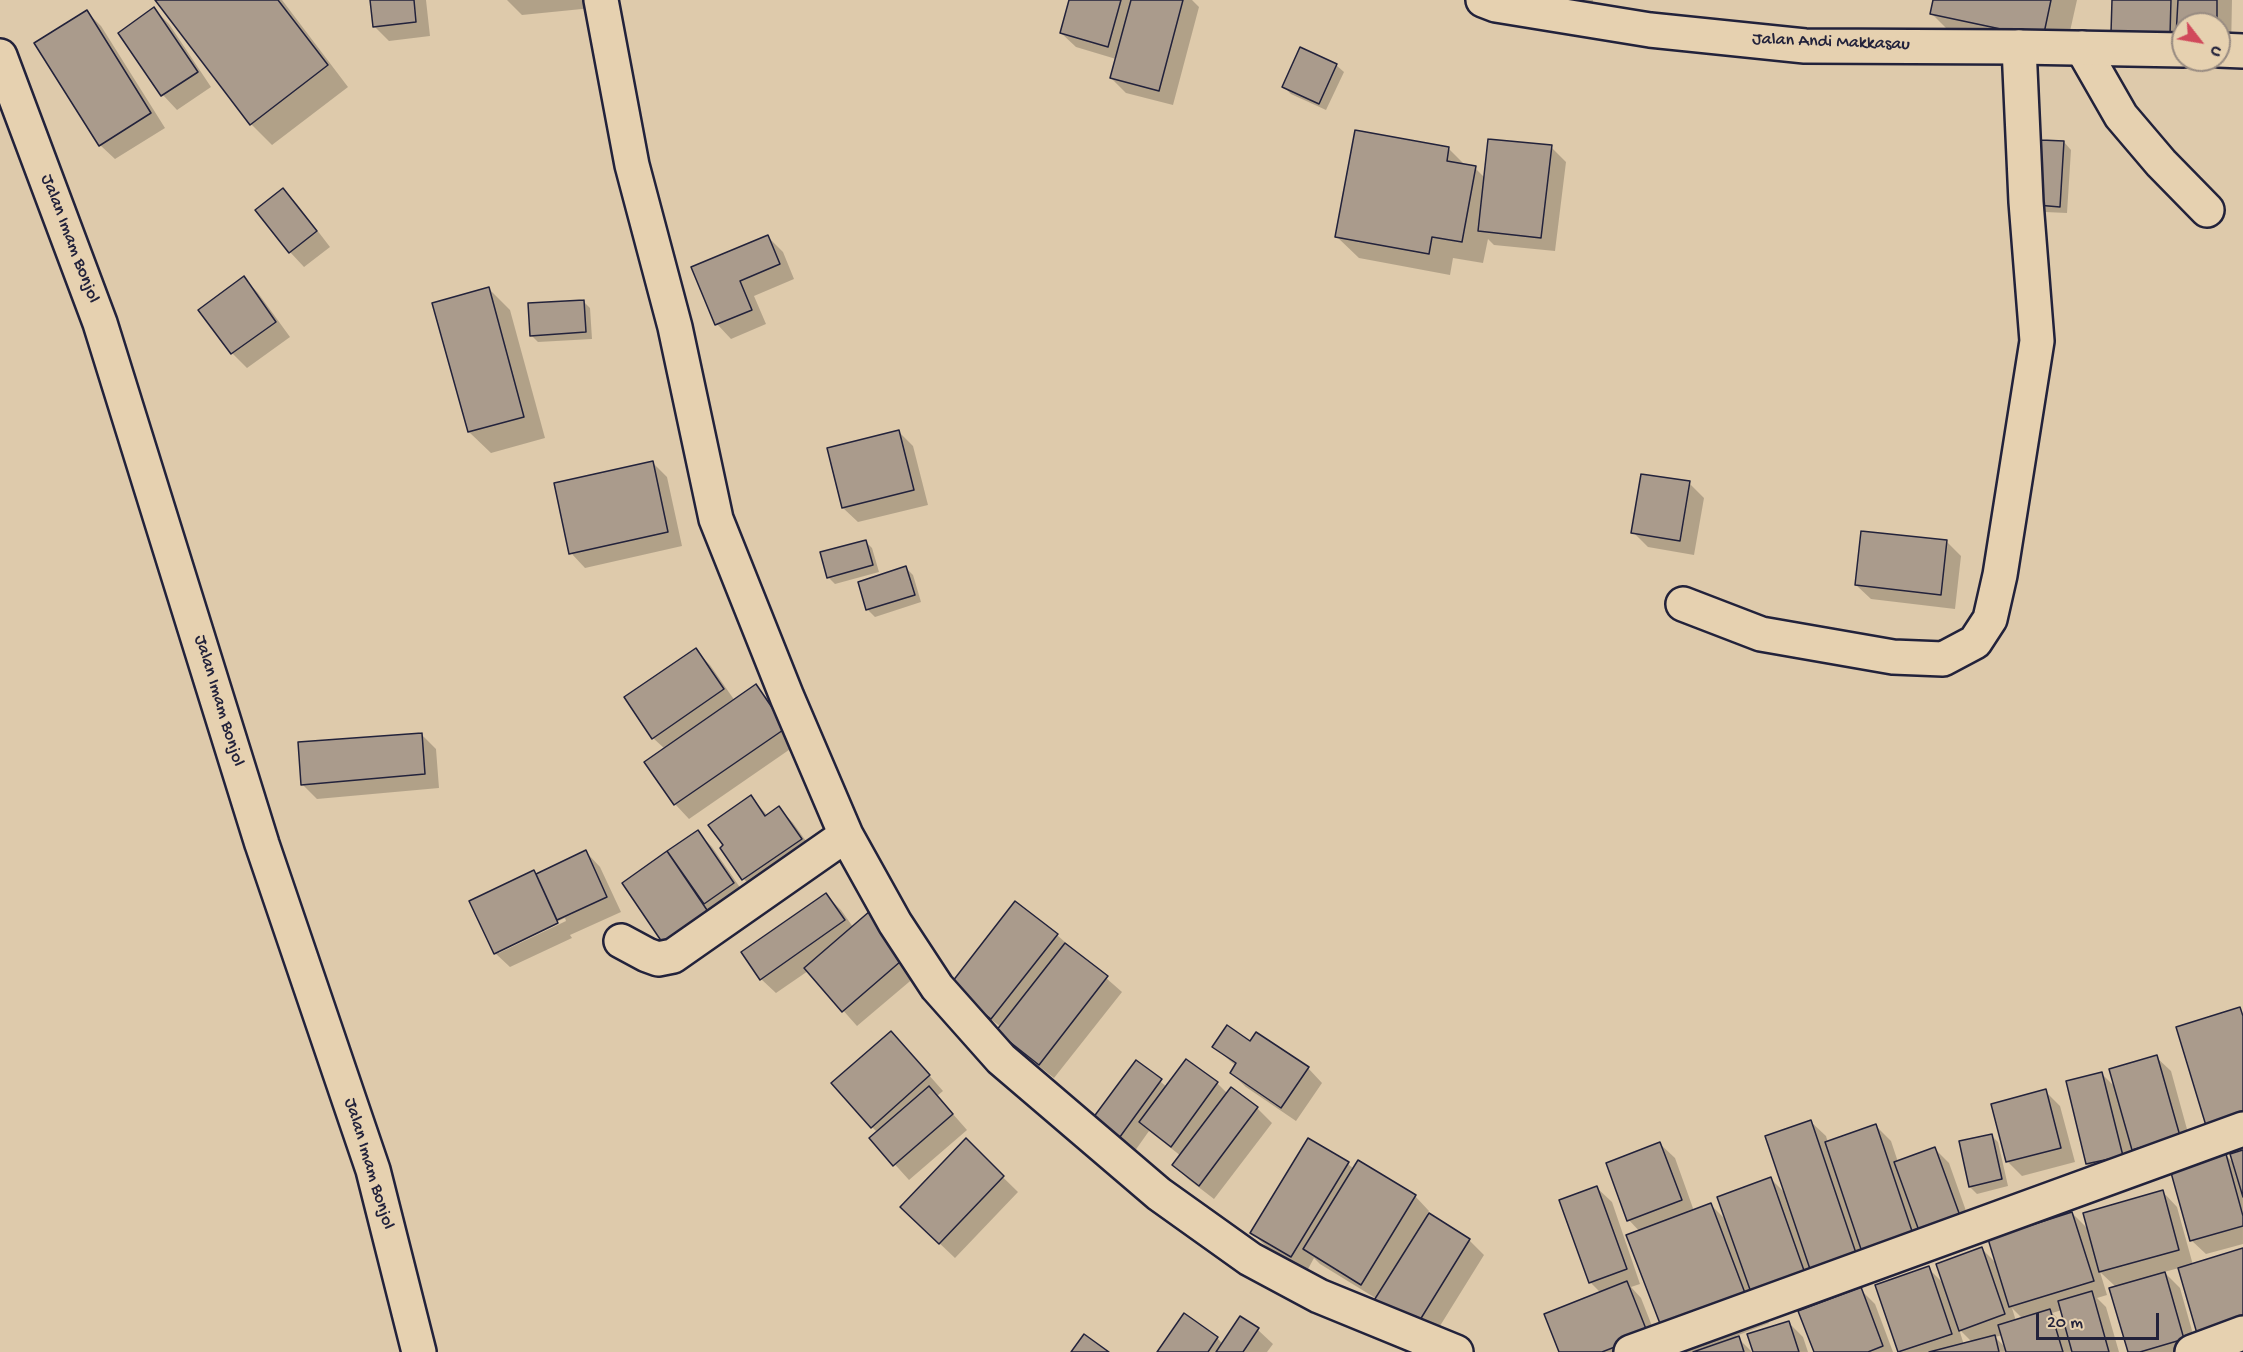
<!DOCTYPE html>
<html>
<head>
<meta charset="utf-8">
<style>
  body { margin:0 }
  #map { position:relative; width:2243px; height:1352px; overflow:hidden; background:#decaab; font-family:"Gochi Hand",sans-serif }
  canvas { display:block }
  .north { position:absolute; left:2171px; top:12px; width:60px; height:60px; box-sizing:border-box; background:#e6d1b0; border:2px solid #988b81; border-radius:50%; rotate:121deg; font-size:16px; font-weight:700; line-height:24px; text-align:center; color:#22223b }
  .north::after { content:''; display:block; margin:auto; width:21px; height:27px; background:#d1495b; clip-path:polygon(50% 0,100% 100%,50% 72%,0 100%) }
  .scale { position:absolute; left:2036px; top:1313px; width:123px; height:27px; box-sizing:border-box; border:3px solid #22223b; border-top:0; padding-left:8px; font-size:18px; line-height:21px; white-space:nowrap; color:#22223b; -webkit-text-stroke:4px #e6d1b0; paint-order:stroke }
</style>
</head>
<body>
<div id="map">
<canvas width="2243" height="1352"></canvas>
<div class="north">U</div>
<div class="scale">20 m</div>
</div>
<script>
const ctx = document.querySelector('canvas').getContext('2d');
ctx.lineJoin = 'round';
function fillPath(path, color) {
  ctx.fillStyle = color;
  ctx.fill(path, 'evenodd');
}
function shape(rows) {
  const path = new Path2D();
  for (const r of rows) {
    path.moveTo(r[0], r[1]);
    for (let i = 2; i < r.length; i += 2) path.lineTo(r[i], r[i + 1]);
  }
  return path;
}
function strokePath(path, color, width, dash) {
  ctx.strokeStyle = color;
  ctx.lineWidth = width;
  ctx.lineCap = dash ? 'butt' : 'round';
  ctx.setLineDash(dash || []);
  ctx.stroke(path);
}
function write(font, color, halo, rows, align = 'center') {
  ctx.font = font + ' "Gochi Hand",sans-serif';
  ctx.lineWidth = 6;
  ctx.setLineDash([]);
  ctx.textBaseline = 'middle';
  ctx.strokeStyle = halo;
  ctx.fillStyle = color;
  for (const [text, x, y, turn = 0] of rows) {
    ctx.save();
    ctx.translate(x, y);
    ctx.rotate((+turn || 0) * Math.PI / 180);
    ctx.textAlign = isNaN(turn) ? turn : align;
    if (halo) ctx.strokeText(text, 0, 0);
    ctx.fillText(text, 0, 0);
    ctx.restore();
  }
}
const shadow = shape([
  [157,0,282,0,348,87,272,145,251,124],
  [371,0,426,0,430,36,389,41,374,26],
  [507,0,591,0,592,8,522,15],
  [1070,0,1192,0,1199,7,1173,105,1126,93,1111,78,1116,59,1076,47,1061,33],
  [1541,0,1593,0,1592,14],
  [1934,0,2077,0,2064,58,1953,35,1931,13],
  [2113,0,2232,0,2231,51,2219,51,2219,24,2183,24,2183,49],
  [154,9,169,24,211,87,177,110,163,95,120,33],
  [87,12,101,26,165,128,115,159,100,145],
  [1336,65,1344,72,1326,110,1291,94,1284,87],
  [2064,142,2071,150,2067,213,2045,212,2038,205],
  [1551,147,1566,162,1555,251,1494,245,1488,239,1483,263,1453,258,1450,275,1359,258,1337,237,1448,148,1466,166,1475,168,1485,178],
  [283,190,297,204,330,247,304,267,290,252],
  [768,237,783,252,794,279,754,296,766,324,731,339,717,324,693,268],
  [244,278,258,293,290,337,247,368,232,353,200,310],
  [489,289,510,310,545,438,491,453,469,432],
  [583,301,590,308,592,339,538,342,531,335],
  [899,432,913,446,928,505,858,522,843,508],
  [652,462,667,477,682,546,585,568,571,553],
  [1689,483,1704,498,1694,555,1648,547,1633,532],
  [865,541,872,548,879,572,835,584,828,577],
  [1946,541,1961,556,1955,609,1871,599,1856,585],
  [906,568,913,575,921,602,875,617,868,610,860,583],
  [695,650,710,665,735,701,756,686,770,701,799,743,689,819,675,804,665,749,653,738],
  [421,734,436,749,439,788,317,799,302,784],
  [751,797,768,816,779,808,793,823,816,855,758,894,744,879,722,848],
  [698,832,712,847,748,899,718,920,624,884],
  [586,852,600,867,621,912,570,935,572,938,510,967,495,953,534,872,537,875],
  [565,918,566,921,499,953,499,949],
  [826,895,841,910,853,927,922,971,857,1026,808,971,776,993,761,979],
  [1057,935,1122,992,1054,1078,1012,1045,998,1031,1001,1027,965,1000],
  [1251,1043,1308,1068,1322,1083,1296,1121,1246,1087,1231,1073,1236,1066,1214,1047],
  [905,1048,943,1091,937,1096,967,1130,909,1180,871,1138,878,1133,872,1127],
  [2156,1057,2171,1071,2193,1151,2148,1164,2131,1147,2136,1170,2102,1178,2087,1164,2102,1074,2116,1088],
  [1186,1061,1217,1083,1228,1094,1231,1089,1257,1108,1272,1123,1214,1199,1188,1179,1174,1165,1181,1156,1149,1131,1132,1155,1107,1136,1136,1062,1167,1087],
  [2045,1091,2060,1106,2075,1162,2022,1176,2008,1162,1993,1105],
  [1811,1122,1826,1136,1828,1143,1876,1126,1891,1141,1898,1162,1934,1148,1949,1163,1976,1239,1763,1306,1769,1323,1736,1336,1752,1352,1684,1352,1665,1333,1640,1232,1629,1220,1660,1144,1675,1158,1694,1211,1711,1205,1727,1221,1771,1179,1787,1195],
  [1991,1135,1998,1142,2008,1186,1977,1194,1970,1187],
  [1309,1140,1348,1164,1354,1169,1415,1196,1429,1211,1427,1214,1469,1240,1484,1255,1430,1342,1377,1299,1320,1264,1314,1258,1307,1271,1267,1247,1252,1233],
  [966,1141,1018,1192,955,1258,917,1222],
  [2243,1152,2243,1244,2206,1254,2191,1240,2226,1155,2235,1165],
  [1597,1188,1612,1202,1640,1284,1631,1287,1641,1298,1661,1349,1653,1352,1560,1352,1601,1293,1590,1282],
  [2163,1192,2177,1207,2193,1265,2243,1250,2243,1342,2214,1351,2200,1336,2179,1268,2164,1272,2180,1288,2198,1352,2129,1352,2111,1289,2116,1287,2100,1272,2107,1295,2097,1298,2106,1307,2119,1352,1900,1352,1877,1286,1928,1268,1944,1284,1938,1265,1982,1249,1997,1264,1990,1239,2072,1213,2089,1230,2084,1214],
  [2012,1308,2023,1319,2016,1321],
  [2062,1310,2067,1328,2052,1313],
  [1959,1329,1972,1342,1964,1345],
  [2003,1335,2007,1349,1995,1337],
  [1860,1289,1875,1304,1893,1352,1815,1352],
  [1241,1318,1258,1330,1273,1344,1267,1352,1159,1352,1217,1338,1223,1344],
  [1788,1322,1803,1337,1808,1352,1754,1352]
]);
const building = shape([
  [155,0,278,0,328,65,250,125,155,0],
  [370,0,414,0,416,22,373,27,370,0],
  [1069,0,1121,0,1108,47,1060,33,1069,0],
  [1131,0,1183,0,1159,91,1110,78,1131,0],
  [1933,0,2051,0,2043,38,1930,14,1933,0],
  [2112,0,2171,0,2170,35,2111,33,2112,0],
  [2178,0,2217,0,2217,24,2183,24,2183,36,2176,36,2178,0],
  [154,7,198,72,161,96,118,33,154,7],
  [87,10,151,113,99,146,34,43,87,10],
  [1300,47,1337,64,1319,104,1282,87,1300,47],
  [1355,130,1449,147,1447,161,1476,166,1462,242,1432,237,1429,254,1335,237,1355,130],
  [1488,139,1552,145,1541,238,1478,231,1488,139],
  [2041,140,2064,141,2060,207,2037,205,2041,140],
  [283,188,317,231,289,253,255,210,283,188],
  [768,235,780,264,740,281,752,310,715,325,691,267,768,235],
  [244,276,276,322,231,354,198,310,244,276],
  [489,287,524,417,468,432,432,303,489,287],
  [584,300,586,332,530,336,528,303,584,300],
  [899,430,914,490,842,508,827,448,899,430],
  [653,461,668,532,569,554,554,483,653,461],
  [1641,474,1690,481,1680,541,1631,533,1641,474],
  [1861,531,1947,540,1941,595,1855,585,1861,531],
  [866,540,873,565,827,578,820,552,866,540],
  [906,566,915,595,866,610,858,582,906,566],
  [696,648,724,689,652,739,624,697,696,648],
  [756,684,786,728,674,805,644,762,756,684],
  [422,733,425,774,301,785,298,742,422,733],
  [751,795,765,816,779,806,802,839,742,880,720,848,723,845,708,825,751,795],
  [698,830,734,883,704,904,667,851,698,830],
  [586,850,607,897,557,920,536,874,586,850],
  [667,851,709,913,664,945,622,883,667,851],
  [534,870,558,923,494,954,469,901,534,870],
  [826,893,845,920,760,980,741,952,826,893],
  [1015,901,1058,934,991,1019,949,986,1015,901],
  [870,911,908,955,842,1012,804,968,870,911],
  [1065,943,1108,976,1039,1065,996,1031,1065,943],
  [2240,1007,2243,1016,2243,1118,2207,1129,2176,1027,2240,1007],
  [1227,1025,1250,1041,1256,1032,1309,1067,1281,1108,1230,1073,1236,1063,1212,1047,1227,1025],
  [891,1031,930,1075,871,1128,831,1083,891,1031],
  [2157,1055,2180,1136,2132,1150,2109,1069,2157,1055],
  [1186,1059,1218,1082,1171,1147,1139,1122,1186,1059],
  [1136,1060,1162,1079,1117,1141,1090,1122,1136,1060],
  [2102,1072,2123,1156,2086,1164,2066,1081,2102,1072],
  [929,1086,953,1114,893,1166,869,1138,929,1086],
  [1231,1087,1258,1107,1199,1186,1172,1165,1231,1087],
  [2046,1089,2061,1148,2006,1162,1991,1104,2046,1089],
  [1811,1120,1858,1259,1812,1275,1765,1136,1811,1120],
  [1876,1124,1915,1240,1864,1258,1825,1142,1876,1124],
  [1992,1134,2002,1179,1969,1187,1959,1141,1992,1134],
  [966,1138,1004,1176,939,1244,900,1207,966,1138],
  [1308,1138,1349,1162,1291,1257,1250,1233,1308,1138],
  [1660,1142,1682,1200,1627,1221,1606,1163,1660,1142],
  [1935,1147,1963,1224,1922,1239,1894,1162,1935,1147],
  [2243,1150,2243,1197,2230,1154,2243,1150],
  [2226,1154,2243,1216,2243,1226,2190,1241,2170,1169,2226,1154],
  [1358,1160,1416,1195,1361,1285,1303,1249,1358,1160],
  [1771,1177,1807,1279,1753,1298,1717,1197,1771,1177],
  [1597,1186,1627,1269,1589,1283,1559,1200,1597,1186],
  [2163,1190,2179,1250,2099,1272,2083,1213,2163,1190],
  [1711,1203,1748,1301,1664,1334,1626,1235,1711,1203],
  [2072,1212,2094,1281,2009,1307,1988,1239,2072,1212],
  [1429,1213,1470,1239,1415,1328,1373,1302,1429,1213],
  [1982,1247,2005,1314,1959,1331,1936,1264,1982,1247],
  [2243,1248,2243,1323,2198,1337,2178,1268,2243,1248],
  [1929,1266,1952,1334,1898,1352,1875,1285,1929,1266],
  [2165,1272,2184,1339,2140,1352,2128,1352,2109,1288,2165,1272],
  [1627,1281,1648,1334,1602,1352,1559,1352,1544,1314,1627,1281],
  [1861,1287,1883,1346,1868,1352,1814,1352,1798,1311,1861,1287],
  [2092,1291,2109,1352,2072,1352,2058,1301,2092,1291],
  [2050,1309,2063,1352,2006,1352,1998,1325,2050,1309],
  [1184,1313,1218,1337,1208,1352,1157,1352,1184,1313],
  [1240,1316,1259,1328,1243,1352,1216,1352,1240,1316],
  [1789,1321,1799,1352,1753,1352,1747,1334,1789,1321],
  [1084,1334,1109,1352,1071,1352,1084,1334],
  [1995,1335,1999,1352,1929,1352,1995,1335],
  [1739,1336,1744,1352,1693,1352,1739,1336]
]);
const minor = shape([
  [601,0,632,165,675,327,716,519,787,697,846,835,895,923,937,987,1001,1059,1159,1194,1250,1259,1319,1296,1456,1352],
  [2082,48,2121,116,2161,163,2207,210],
  [0,56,100,323,262,844,373,1170,419,1352],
  [1683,604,1761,634,1893,657,1943,659,1975,642,1990,619,2000,575,2037,341,2026,202,2019,47],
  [621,941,647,955,658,959,673,956,846,835],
  [1631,1352,2243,1129],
  [2192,1352,2243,1333]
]);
const tertiary = shape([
  [1483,0,1496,5,1650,30,1805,46,2019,47,2183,50],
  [2219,50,2243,51]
]);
const streetNames = [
  ["Jalan Andi Makkasau",1831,43,2],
  ["Jalan Imam Bonjol",69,239,69],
  ["Jalan Imam Bonjol",218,701,73],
  ["Jalan Imam Bonjol",368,1164,73]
];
fillPath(shadow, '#0003');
fillPath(building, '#aa9b8c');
strokePath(building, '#22223b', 1.5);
strokePath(minor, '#22223b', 38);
strokePath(tertiary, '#22223b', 38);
strokePath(minor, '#e6d1b0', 33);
strokePath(tertiary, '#e6d1b0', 33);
write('18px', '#22223b', '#e6d1b0', streetNames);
</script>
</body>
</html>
